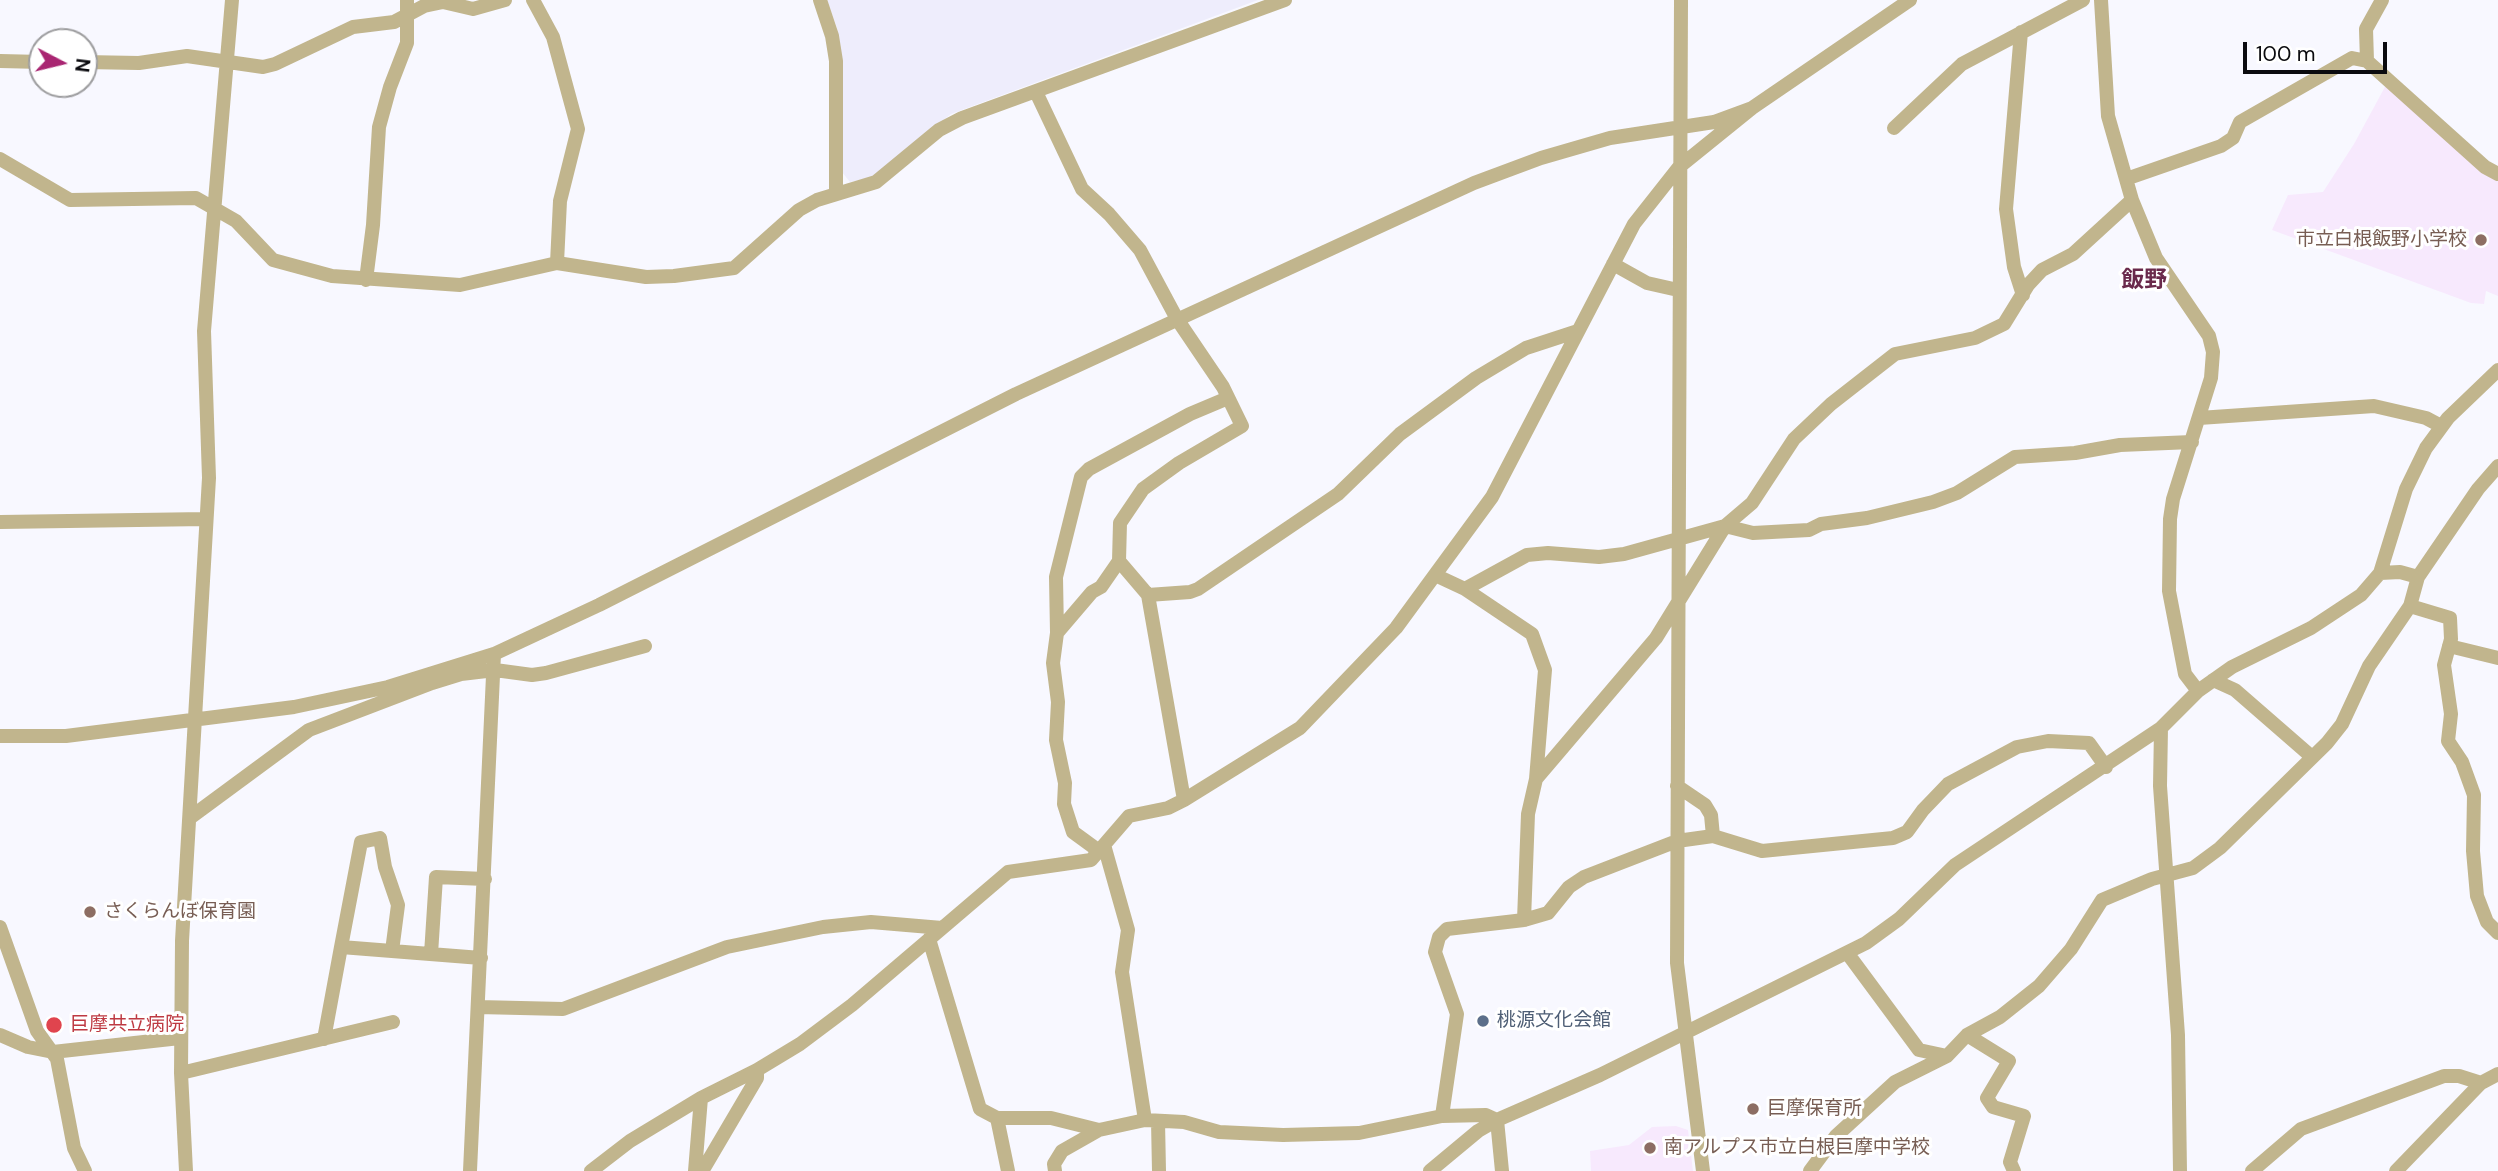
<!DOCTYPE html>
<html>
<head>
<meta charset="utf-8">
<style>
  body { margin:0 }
  #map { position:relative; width:2498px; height:1171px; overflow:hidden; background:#f8f8ff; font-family:"DM Sans",sans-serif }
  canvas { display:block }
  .north { position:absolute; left:28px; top:28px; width:70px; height:70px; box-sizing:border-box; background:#fff; border:2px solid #9d9d9f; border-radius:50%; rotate:97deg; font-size:19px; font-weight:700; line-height:28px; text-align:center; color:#0b0b0f }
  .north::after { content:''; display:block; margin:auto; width:24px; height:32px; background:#a92672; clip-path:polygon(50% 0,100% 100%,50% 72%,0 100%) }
  .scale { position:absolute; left:2243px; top:42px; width:144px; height:32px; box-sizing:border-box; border:4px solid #0b0b0f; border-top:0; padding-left:9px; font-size:21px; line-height:24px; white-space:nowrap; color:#0b0b0f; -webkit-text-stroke:5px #fff; paint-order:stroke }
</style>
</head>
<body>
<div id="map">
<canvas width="2498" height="1171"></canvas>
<div class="north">N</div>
<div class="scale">100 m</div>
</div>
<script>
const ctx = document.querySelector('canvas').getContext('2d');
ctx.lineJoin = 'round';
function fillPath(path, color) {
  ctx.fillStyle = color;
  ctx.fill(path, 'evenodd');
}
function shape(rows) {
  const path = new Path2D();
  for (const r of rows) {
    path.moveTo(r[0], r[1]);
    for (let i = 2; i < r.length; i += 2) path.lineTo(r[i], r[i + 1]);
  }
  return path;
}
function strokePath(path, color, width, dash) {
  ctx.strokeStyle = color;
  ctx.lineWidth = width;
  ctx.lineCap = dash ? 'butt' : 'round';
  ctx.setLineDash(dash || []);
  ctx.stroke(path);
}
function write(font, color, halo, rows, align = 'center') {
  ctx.font = font + ' "DM Sans","Noto Sans JP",sans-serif';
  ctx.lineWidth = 6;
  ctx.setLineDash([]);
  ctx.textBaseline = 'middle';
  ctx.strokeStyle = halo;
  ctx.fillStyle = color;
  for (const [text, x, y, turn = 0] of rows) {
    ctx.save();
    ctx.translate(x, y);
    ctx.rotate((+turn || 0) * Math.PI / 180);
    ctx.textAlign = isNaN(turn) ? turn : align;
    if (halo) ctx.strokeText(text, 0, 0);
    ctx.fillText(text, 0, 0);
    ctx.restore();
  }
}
const built = shape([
  [827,0,1258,0,951,114,874,177,850,182,842,172,842,61,837,28]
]);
const education = shape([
  [2386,85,2498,179,2498,296,2486,291,2484,304,2471,303,2272,230,2288,195,2323,192,2354,144],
  [1676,1126,1688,1130,1693,1171,1591,1171,1590,1151,1629,1145,1652,1127]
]);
const minor = shape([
  [533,0,553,37,578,129,560,201,557,263],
  [820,0,832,36,836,61,836,194],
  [1681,0,1677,963,1703,1171],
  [2101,0,2108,116,2132,200,2156,258,2209,336,2213,352,2211,378,2173,499,2170,519,2169,591,2185,674,2198,691],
  [2021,32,2006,209,2014,267,2023,295],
  [0,61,42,62],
  [2367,61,2366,29,2382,0],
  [84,62,139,63,187,56,263,67,275,64,353,27,394,22,424,6,443,2,473,9,505,0],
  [1036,92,1082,189,1109,214,1140,250,1177,319,1223,387,1242,426,1179,463,1143,489,1120,523,1119,561,1101,587,1092,592,1057,633,1053,663,1058,702,1056,740,1065,783,1064,804,1073,832,1099,851],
  [1894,128,1962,64,2083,0],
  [0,159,70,200,196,198,236,221,273,260,332,276,460,285,557,263,646,277,674,276,734,268,799,210,817,200,876,182,939,130,962,118,1285,0],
  [2126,179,2221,146,2233,138,2240,122,2352,58,2367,61,2485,167,2498,174],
  [1613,264,1647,283,1678,290],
  [366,280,373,225,379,127,390,87,407,43,407,0],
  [2199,418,2374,406,2426,418,2441,426],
  [0,522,206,519],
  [1119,561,1148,595,1184,800],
  [2380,573,2400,572,2418,577],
  [1435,575,1465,589,1532,634,1545,670,1536,779],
  [1465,589,1527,555,1548,553,1599,557,1624,554,1725,526,1753,533,1809,530,1821,524,1867,518,1933,502,1957,493,2015,457,2075,453,2120,445,2192,442],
  [1148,595,1190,592,1198,589,1338,494,1400,434,1476,378,1526,348,1578,331],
  [2410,606,2450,618,2451,639,2444,665,2451,714,2448,741,2462,762,2474,795,2473,851,2477,896,2487,922,2498,933],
  [1057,633,1056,577,1081,477,1089,469,1190,414,1228,398],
  [2449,646,2498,658],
  [2213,680,2235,690,2312,757],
  [2161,728,2160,786,2178,1035,2180,1171],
  [0,736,66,736,294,707,388,687,494,654,599,605,1016,394,1474,183,1541,158,1610,138,1714,122,1752,108],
  [1677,786,1705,805,1711,815,1713,836],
  [191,817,309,730,432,683,461,674,495,670,532,675,546,673,645,646],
  [1104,845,1128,930,1122,972,1145,1120],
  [1524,920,1528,814,1536,779,1656,638,1725,526,1752,503,1794,439,1831,404,1895,354,1975,338,2004,324,2028,285,2042,270,2073,254,2132,200],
  [0,927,37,1031,57,1059,74,1148,85,1171],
  [929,939,980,1109,997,1118,1008,1171],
  [341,947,361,842,380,838,385,867,398,905,392,951],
  [431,954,436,877,485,879],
  [1848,954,1919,1050,1947,1056],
  [478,1007,563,1009,727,947,823,927,871,922,942,928],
  [0,1035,28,1047,53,1052,180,1038],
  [1967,1035,2009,1061,1987,1098,1993,1107,2024,1116,2010,1162,2014,1171],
  [324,1039,341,947,481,958],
  [181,1073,393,1022],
  [1442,1116,1457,1014,1435,952,1439,937,1447,929,1524,920,1548,913,1569,887,1584,877,1677,841,1713,836,1762,851,1893,838,1907,832,1923,810,1948,784,2017,747,2048,741,2089,743,2106,767],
  [997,1118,1051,1118,1099,1130],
  [1497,1120,1502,1171],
  [1158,1121,1159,1171],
  [186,1171,181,1073,182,941,209,478,204,331,232,0],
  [470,1171,494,654],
  [591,1171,630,1141,701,1098,757,1070,800,1044,852,1005,1008,872,1091,860,1129,816,1168,808,1184,800,1300,728,1396,628,1492,497,1634,224,1679,167,1752,108,1910,0],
  [695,1171,701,1098],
  [698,1171,704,1168,757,1078,757,1070],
  [1055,1171,1054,1164,1062,1151,1099,1130,1145,1120,1184,1122,1219,1132,1283,1135,1359,1133,1442,1116,1486,1115,1497,1120],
  [1430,1171,1478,1131,1497,1120,1600,1075,1866,943,1899,919,1955,865,2161,728,2198,691,2232,667,2311,628,2361,595,2380,573,2406,489,2426,448,2448,418,2498,370],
  [1810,1171,1836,1136,1895,1082,1947,1056,1967,1035,2000,1017,2039,986,2071,949,2102,900,2152,879,2193,868,2220,848,2327,743,2342,724,2369,666,2410,606,2418,577,2478,489,2498,466],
  [2252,1171,2301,1129,2444,1076,2459,1076,2481,1083,2498,1074],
  [2396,1171,2481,1083]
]);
const markers = [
  [2481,240,7,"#8d6e63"],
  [90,912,7,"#8d6e63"],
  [1483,1021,7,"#5c6f8a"],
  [54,1025,9,"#e0444e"],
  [1753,1109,7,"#8d6e63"],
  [1650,1148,7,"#8d6e63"]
];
const educationNames = [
  ["市立白根飯野小学校",2467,240,"right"],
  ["さくらんぼ保育園",104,912],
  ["巨摩保育所",1767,1109],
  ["南アルプス市立白根巨摩中学校",1664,1148]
];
const serviceNames = [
  ["桃源文化会館",1497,1021]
];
const healthNames = [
  ["巨摩共立病院",70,1025]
];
const quarterNames = [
  ["飯野",2144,281]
];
fillPath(built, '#eeedfc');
fillPath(education, '#f7e9fd');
strokePath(minor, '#c1b58d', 14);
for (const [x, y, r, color] of markers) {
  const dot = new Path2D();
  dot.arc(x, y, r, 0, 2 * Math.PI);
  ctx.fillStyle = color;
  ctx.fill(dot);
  strokePath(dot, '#fff', 2.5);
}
write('19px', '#785e54', '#fff', educationNames, 'left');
write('19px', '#4e5e75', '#fff', serviceNames, 'left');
write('19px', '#be3a42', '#fff', healthNames, 'left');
write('bold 23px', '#69294b', '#fff', quarterNames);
</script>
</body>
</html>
